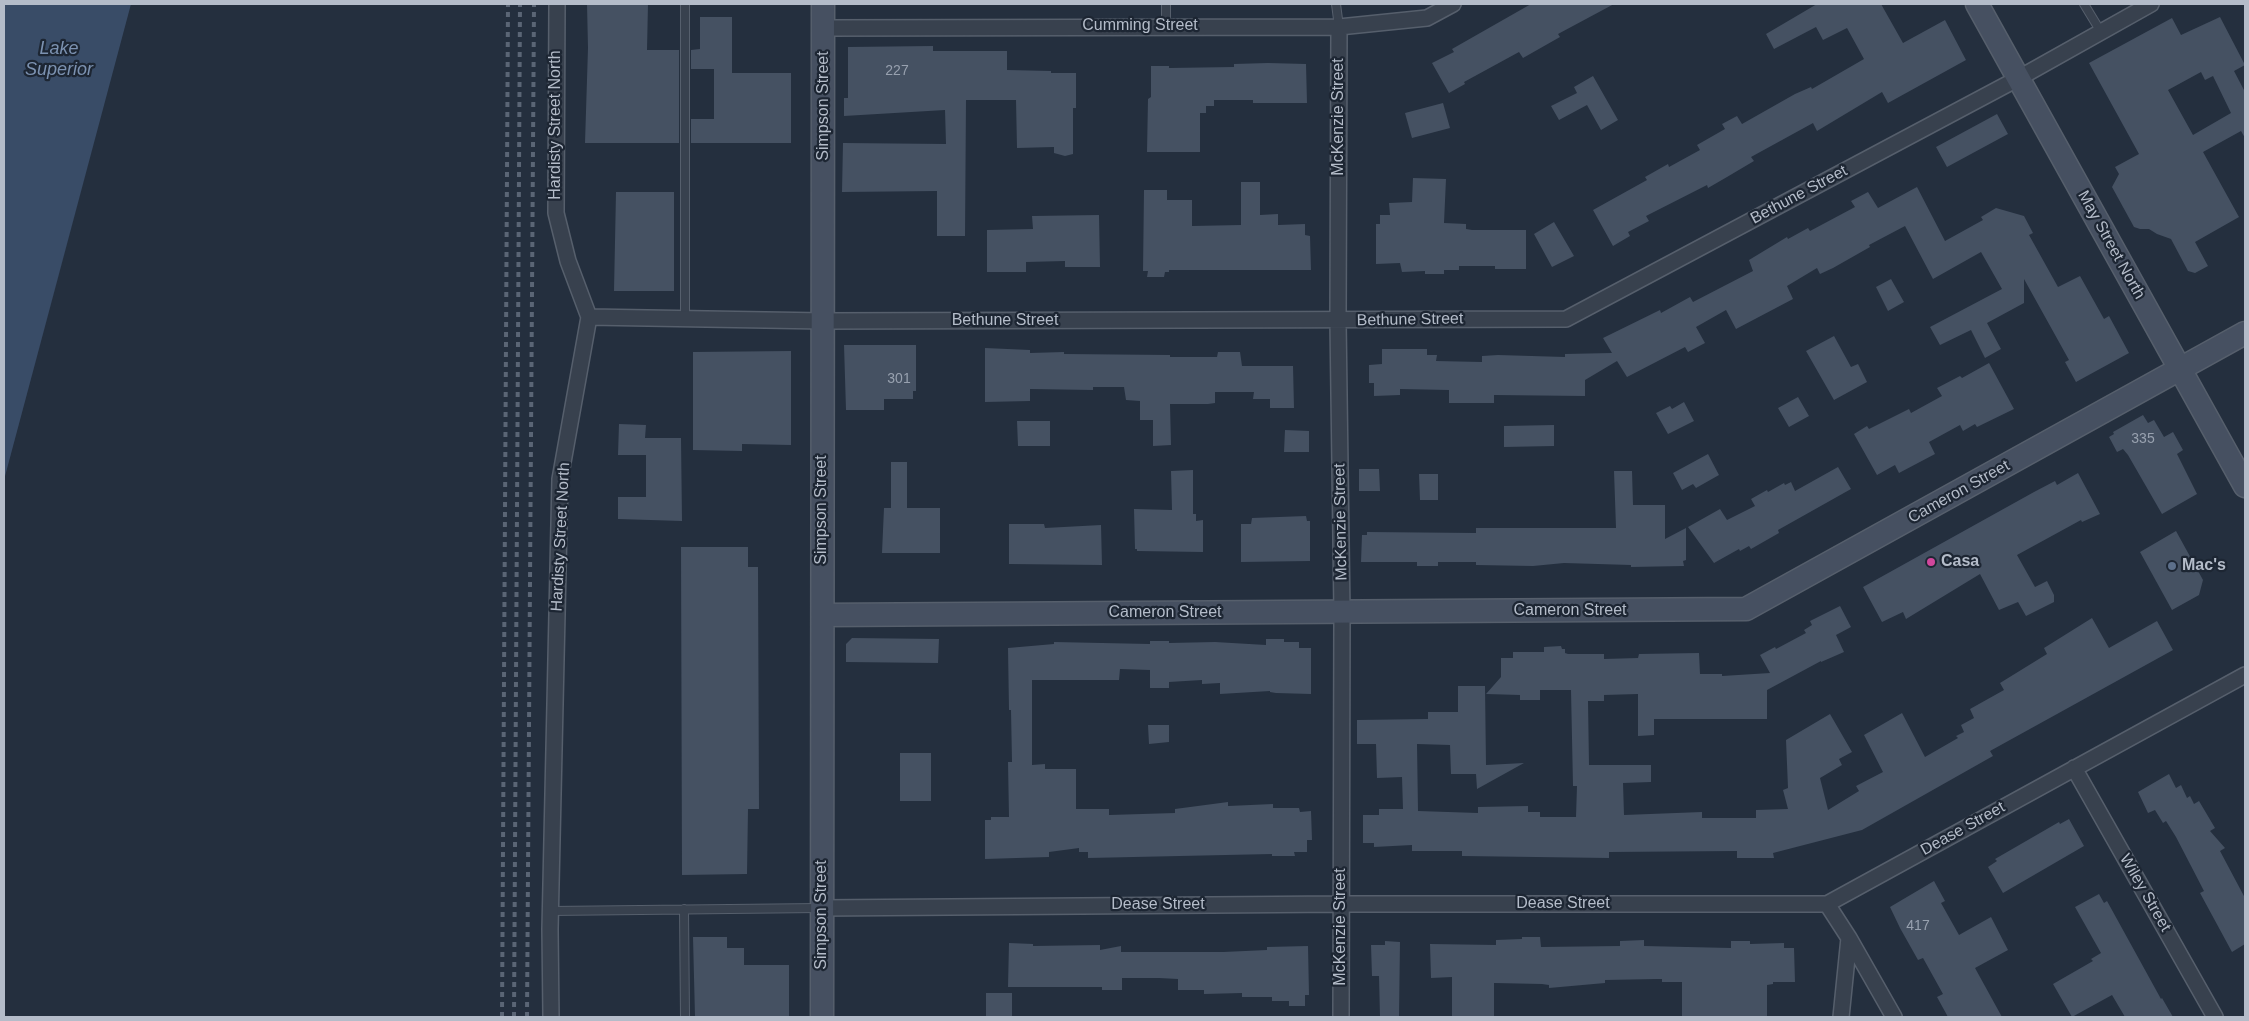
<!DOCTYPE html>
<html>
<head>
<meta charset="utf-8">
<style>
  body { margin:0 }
  #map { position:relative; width:2249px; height:1021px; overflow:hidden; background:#242f3e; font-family:Arial,sans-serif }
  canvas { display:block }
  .frame { position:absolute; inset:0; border:5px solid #b4bcc9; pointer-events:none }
</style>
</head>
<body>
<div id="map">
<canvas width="2249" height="1021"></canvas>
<div class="frame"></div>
</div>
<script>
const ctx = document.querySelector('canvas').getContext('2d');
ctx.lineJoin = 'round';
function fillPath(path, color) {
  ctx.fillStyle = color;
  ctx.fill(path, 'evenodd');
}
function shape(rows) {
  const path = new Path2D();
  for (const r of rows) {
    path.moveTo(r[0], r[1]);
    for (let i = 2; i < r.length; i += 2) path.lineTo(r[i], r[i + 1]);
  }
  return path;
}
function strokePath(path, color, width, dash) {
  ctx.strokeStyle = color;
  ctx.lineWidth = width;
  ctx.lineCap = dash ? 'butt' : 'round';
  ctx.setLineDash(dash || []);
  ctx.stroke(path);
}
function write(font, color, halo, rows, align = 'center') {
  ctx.font = font + ' Arial,sans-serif';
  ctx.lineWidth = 4.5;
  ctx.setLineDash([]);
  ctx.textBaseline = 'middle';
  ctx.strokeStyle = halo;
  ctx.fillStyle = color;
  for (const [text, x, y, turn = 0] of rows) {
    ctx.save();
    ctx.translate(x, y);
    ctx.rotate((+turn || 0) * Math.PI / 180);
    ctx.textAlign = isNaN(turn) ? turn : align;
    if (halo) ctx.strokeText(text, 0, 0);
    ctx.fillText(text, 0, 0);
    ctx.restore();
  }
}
const water = shape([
  [4,4,131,4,4,480]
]);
const building = shape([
  [587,4,648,4,647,50,679,50,679,143,585,143,588,48],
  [1531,4,1614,4,1558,34,1560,37,1523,58,1519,52,1464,82,1465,84,1449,93,1432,63,1454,52,1452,49],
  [1817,4,1881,4,1903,43,1945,20,1966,60,1888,103,1882,92,1817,131,1813,123,1751,157,1754,161,1727,177,1708,188,1707,185,1646,216,1649,221,1628,232,1630,236,1613,246,1593,210,1647,180,1645,177,1668,164,1669,167,1700,150,1697,145,1725,129,1722,124,1737,116,1742,124,1795,94,1811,87,1812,89,1864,59,1847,28,1823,40,1816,27,1774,49,1766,34],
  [700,17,732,17,732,73,791,73,791,143,691,143,691,119,714,119,714,69,691,69,691,50,700,49],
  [2220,17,2245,65,2234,71,2245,92,2245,138,2241,131,2203,152,2239,217,2195,242,2208,266,2195,273,2188,271,2171,239,2157,234,2149,229,2140,229,2134,227,2112,187,2119,174,2115,167,2139,154,2089,63,2172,18,2181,35],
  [2201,72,2205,80,2213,76,2231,113,2193,135,2168,90],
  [933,46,933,51,1007,51,1007,70,1051,71,1051,73,1076,73,1076,108,1073,108,1073,154,1065,156,1054,153,1054,147,1017,148,1016,100,966,100,965,236,937,236,937,191,842,192,843,143,946,144,945,110,844,116,844,98,848,98,848,47],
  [1268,63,1306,64,1307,103,1253,103,1253,100,1214,100,1214,106,1206,106,1206,113,1200,113,1200,152,1147,152,1148,99,1151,97,1151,66,1169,66,1169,68,1234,67,1234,64],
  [1593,76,1618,120,1601,130,1587,105,1559,120,1551,106,1577,93,1574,87],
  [1443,103,1450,128,1412,138,1405,113],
  [1997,114,2008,134,1947,167,1936,147],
  [1413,178,1446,179,1444,223,1466,224,1466,229,1472,230,1526,230,1526,269,1495,269,1495,266,1459,266,1459,270,1444,270,1444,274,1425,274,1425,271,1402,272,1400,263,1376,264,1376,224,1380,224,1380,215,1390,215,1389,203,1412,202],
  [1241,182,1260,182,1260,215,1278,214,1278,225,1305,224,1305,235,1310,236,1311,270,1169,270,1169,272,1165,272,1164,277,1147,277,1148,271,1143,271,1144,190,1167,190,1167,200,1192,200,1192,226,1241,225],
  [1917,187,1945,241,1983,220,1981,217,1996,208,2024,216,2033,233,2029,235,2058,287,2080,276,2104,319,2109,316,2129,353,2076,382,2065,362,2069,360,2024,279,2024,303,1987,323,2001,349,1985,358,1971,330,1940,345,1930,327,2002,289,1981,252,1933,279,1905,226,1869,245,1870,247,1833,268,1820,274,1817,268,1787,286,1793,299,1736,329,1726,310,1696,327,1705,343,1688,352,1685,347,1627,377,1617,361,1585,380,1585,396,1494,395,1494,403,1449,403,1449,390,1400,389,1400,395,1374,396,1374,383,1369,383,1369,365,1382,364,1382,349,1427,349,1427,355,1437,355,1436,361,1482,362,1482,356,1498,355,1565,357,1565,354,1612,353,1603,338,1660,310,1661,313,1690,297,1693,302,1753,271,1749,260,1787,237,1788,239,1808,228,1810,231,1855,207,1851,201,1868,192,1878,208],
  [616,192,674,192,674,291,614,291],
  [1099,215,1100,267,1065,267,1065,261,1026,262,1026,272,987,272,987,230,1033,229,1032,216],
  [1554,222,1574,256,1552,267,1534,234],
  [1891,279,1904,302,1888,311,1876,287],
  [1834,336,1851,367,1858,364,1867,382,1834,400,1806,351],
  [844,345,916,345,916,391,913,391,913,399,884,399,884,410,846,410],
  [985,348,1030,350,1030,353,1064,352,1064,354,1170,355,1170,357,1217,357,1218,352,1240,352,1242,366,1293,366,1294,408,1270,408,1270,399,1253,399,1254,392,1215,392,1215,403,1208,404,1170,404,1171,445,1153,446,1153,420,1140,420,1140,401,1126,400,1124,387,1093,387,1093,390,1030,389,1030,401,985,402],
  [791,351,791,445,742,444,742,451,693,450,693,352],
  [1989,363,2014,409,1977,427,1975,424,1963,431,1960,425,1929,442,1935,454,1899,473,1895,465,1877,475,1854,434,1867,426,1869,429,1909,409,1911,413,1942,396,1937,388,1960,376,1962,378],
  [1798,397,1809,416,1789,427,1778,408],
  [1684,402,1694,421,1668,434,1656,413,1670,406,1672,409],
  [2143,415,2148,423,2154,420,2164,437,2173,432,2183,450,2177,454,2197,494,2162,514,2128,455,2123,449,2117,452,2109,437,2114,434,2113,432],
  [1017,421,1050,421,1050,446,1018,446],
  [619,424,646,425,645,438,681,438,682,521,618,519,618,497,646,497,646,455,618,455],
  [1554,425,1554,446,1504,447,1504,426],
  [1285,430,1309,431,1309,452,1284,452],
  [1708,454,1719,475,1696,488,1693,484,1682,490,1673,473],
  [891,462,907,462,907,508,940,508,940,553,882,553,884,508,891,508],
  [1838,467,1851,489,1778,530,1779,533,1751,549,1749,546,1740,551,1739,549,1714,563,1688,527,1720,509,1727,520,1755,506,1751,499,1767,490,1768,492,1784,483,1785,485,1791,482,1795,491],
  [1359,469,1379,469,1380,491,1359,491],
  [1193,470,1193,514,1196,514,1196,521,1203,520,1203,552,1137,551,1137,549,1135,549,1134,509,1172,510,1171,471],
  [1614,471,1632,471,1633,505,1665,505,1665,539,1686,528,1686,560,1683,561,1684,566,1631,567,1631,565,1564,563,1533,566,1476,565,1476,562,1438,562,1438,566,1417,566,1417,562,1361,562,1362,535,1367,535,1367,532,1476,533,1476,528,1616,528],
  [2078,473,2100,514,2082,522,2081,520,2017,555,2035,587,2047,581,2054,595,2054,602,2026,616,2018,602,1999,610,1980,574,1906,619,1903,612,1882,622,1863,587,2034,492,2055,481,2057,485],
  [1419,474,1438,474,1438,500,1420,500],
  [1306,516,1307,521,1310,521,1310,561,1241,562,1241,524,1251,524,1252,518],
  [1009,524,1044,524,1045,528,1101,525,1102,565,1009,564],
  [2176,531,2203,580,2199,595,2172,610,2140,552],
  [681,547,748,547,748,567,758,567,759,809,748,809,747,874,682,875],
  [1840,606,1851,627,1836,635,1844,652,1821,662,1821,661,1767,690,1767,719,1654,719,1654,735,1638,736,1638,694,1604,695,1604,701,1588,701,1589,765,1651,765,1651,782,1623,783,1624,815,1702,812,1702,818,1756,818,1756,810,1788,809,1783,790,1788,788,1786,740,1830,714,1852,752,1839,759,1842,765,1820,778,1828,810,1859,791,1856,786,1883,772,1864,735,1902,713,1925,757,1958,738,1956,736,1964,732,1961,725,1974,718,1970,709,2004,690,2000,683,2047,654,2044,648,2092,618,2109,648,2157,621,2173,650,1990,751,1993,756,1862,830,1773,853,1774,858,1737,858,1737,851,1609,852,1609,858,1462,856,1462,851,1412,851,1412,845,1374,847,1374,843,1363,843,1363,815,1379,815,1379,809,1403,809,1402,777,1377,778,1376,744,1357,744,1357,720,1428,719,1428,712,1458,712,1458,686,1485,686,1486,765,1524,763,1477,789,1476,774,1451,774,1450,745,1417,744,1418,811,1478,813,1478,807,1528,806,1528,812,1540,812,1540,817,1576,817,1577,786,1573,786,1571,690,1540,690,1540,700,1520,700,1520,695,1486,694,1501,677,1501,658,1513,658,1513,652,1544,652,1544,647,1561,646,1562,649,1565,649,1565,653,1568,654,1604,654,1604,659,1638,658,1639,654,1699,653,1700,674,1722,674,1722,676,1770,673,1760,655,1775,647,1776,649,1806,633,1804,630,1812,625,1810,621],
  [852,638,939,639,938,663,846,662,846,644],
  [1266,639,1284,639,1284,642,1299,642,1299,648,1311,648,1311,694,1276,693,1270,692,1270,691,1220,694,1220,683,1202,684,1202,680,1169,682,1169,688,1150,688,1150,670,1120,669,1119,680,1032,680,1032,765,1045,764,1045,769,1076,769,1076,809,1109,809,1109,815,1175,813,1175,809,1228,802,1228,806,1273,804,1273,808,1299,808,1300,812,1311,811,1312,840,1307,840,1307,852,1294,852,1295,856,1272,856,1272,854,1088,858,1088,852,1079,852,1079,848,1049,852,1049,857,985,859,985,820,991,820,991,817,1009,817,1008,762,1012,762,1011,710,1009,710,1008,648,1054,644,1054,642,1150,644,1150,641,1169,641,1169,643,1215,642,1266,645],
  [1148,725,1169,725,1169,742,1149,744],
  [900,753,931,753,931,801,900,801],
  [2169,774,2176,788,2181,785,2187,798,2190,796,2194,804,2199,801,2215,828,2210,831,2225,848,2220,851,2245,898,2245,944,2232,952,2200,893,2204,891,2176,837,2166,821,2163,823,2155,810,2148,813,2138,792],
  [2069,819,2084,846,2003,893,1988,867,1997,861,1995,859,2059,822,2060,824],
  [1934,881,1945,901,1941,903,1959,935,1991,917,2008,950,1975,968,2002,1017,1948,1017,1937,997,1943,994,1923,958,1918,960,1900,928,1890,907],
  [2099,894,2104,903,2107,901,2161,999,2162,998,2173,1017,2125,1017,2112,995,2072,1017,2053,984,2093,961,2091,959,2101,953,2075,907],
  [693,937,727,937,727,948,744,948,744,965,789,965,789,1017,695,1017],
  [1522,937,1540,937,1541,947,1620,946,1620,941,1644,940,1644,946,1731,948,1731,941,1750,941,1750,944,1784,943,1784,948,1794,948,1795,982,1773,982,1773,984,1767,985,1767,1017,1682,1017,1682,982,1662,982,1662,979,1657,979,1605,980,1605,983,1549,988,1549,985,1542,984,1494,983,1494,1017,1452,1017,1452,977,1431,978,1430,944,1496,945,1496,940,1522,939],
  [1385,941,1400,942,1399,1017,1380,1017,1379,976,1372,976,1371,945,1385,945],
  [1009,943,1033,944,1033,946,1100,945,1100,950,1121,946,1121,952,1223,952,1267,950,1267,947,1308,946,1309,995,1305,995,1305,1006,1289,1006,1289,1001,1272,1001,1272,997,1242,997,1242,993,1204,994,1204,990,1178,990,1178,979,1159,978,1122,978,1122,990,1102,990,1102,987,1008,987],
  [986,993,1012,993,1012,1017,986,1017]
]);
const lane = shape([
  [1166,4,1166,26],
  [1336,4,1339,27],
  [2084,4,2101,32],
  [685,319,685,4],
  [684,909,685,1017],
  [551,911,819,908]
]);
const street = shape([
  [1339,27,1338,321,1342,612,1341,1017],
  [824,28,1339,27,1427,18,1453,4],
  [589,317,824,321,1566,319,2019,78,2151,4],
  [2074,768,2215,1017],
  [1827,904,1849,938,1894,1017],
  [821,908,1341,904,1827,904,2245,675],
  [551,1017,550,929,560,479,589,317,568,261,556,213,557,4],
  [1841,1017,1849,938]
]);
const secondary = shape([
  [1977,4,2245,486],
  [823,615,1746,609,2245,333],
  [822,1017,823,4]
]);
const rail = shape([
  [502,1017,508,4],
  [514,1017,520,4],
  [527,1017,534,4]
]);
const markers = [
  [1931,562,5,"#d1479c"],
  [2172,566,5,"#5c6f8a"]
];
const numberNames = [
  ["227",897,71],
  ["301",899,379],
  ["335",2143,439],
  ["417",1918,926]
];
const streetNames = [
  ["Cumming Street",1140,26],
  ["Simpson Street",824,106,-90],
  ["McKenzie Street",1339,117,-90],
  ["Hardisty Street North",556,125,-90],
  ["Bethune Street",1799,195,-28],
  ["May Street North",2111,245,61],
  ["Bethune Street",1410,320,-1],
  ["Bethune Street",1005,321],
  ["Cameron Street",1959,492,-29],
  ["Simpson Street",822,510,-90],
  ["McKenzie Street",1341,522,-91],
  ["Hardisty Street North",561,537,-87],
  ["Cameron Street",1570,611],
  ["Cameron Street",1165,613],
  ["Dease Street",1963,829,-29],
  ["Wiley Street",2145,893,60],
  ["Dease Street",1563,904],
  ["Dease Street",1158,905],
  ["Simpson Street",822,915,-90],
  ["McKenzie Street",1341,927,-90]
];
const poiNames = [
  ["Casa",1941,562],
  ["Mac's",2182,566]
];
const waterNames = [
  ["Lake",59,49],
  ["Superior",59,70]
];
fillPath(water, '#394c67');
fillPath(building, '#455162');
strokePath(lane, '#565f6c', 10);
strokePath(street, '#565f6c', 18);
strokePath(secondary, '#565f6c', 25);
strokePath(lane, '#38414e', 8);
strokePath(street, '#38414e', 15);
strokePath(secondary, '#465061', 22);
strokePath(rail, '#5a6575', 4, [5, 5]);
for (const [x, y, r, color] of markers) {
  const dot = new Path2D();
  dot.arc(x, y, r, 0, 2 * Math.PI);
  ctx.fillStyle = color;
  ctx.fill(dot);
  strokePath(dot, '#1d2633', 2);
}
write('14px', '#98a1af', null, numberNames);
write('16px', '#b4bcc9', '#1d2633', streetNames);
write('bold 16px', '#b4bcc9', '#1d2633', poiNames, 'left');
write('italic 18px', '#7c92b1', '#1d2633', waterNames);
</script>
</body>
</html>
